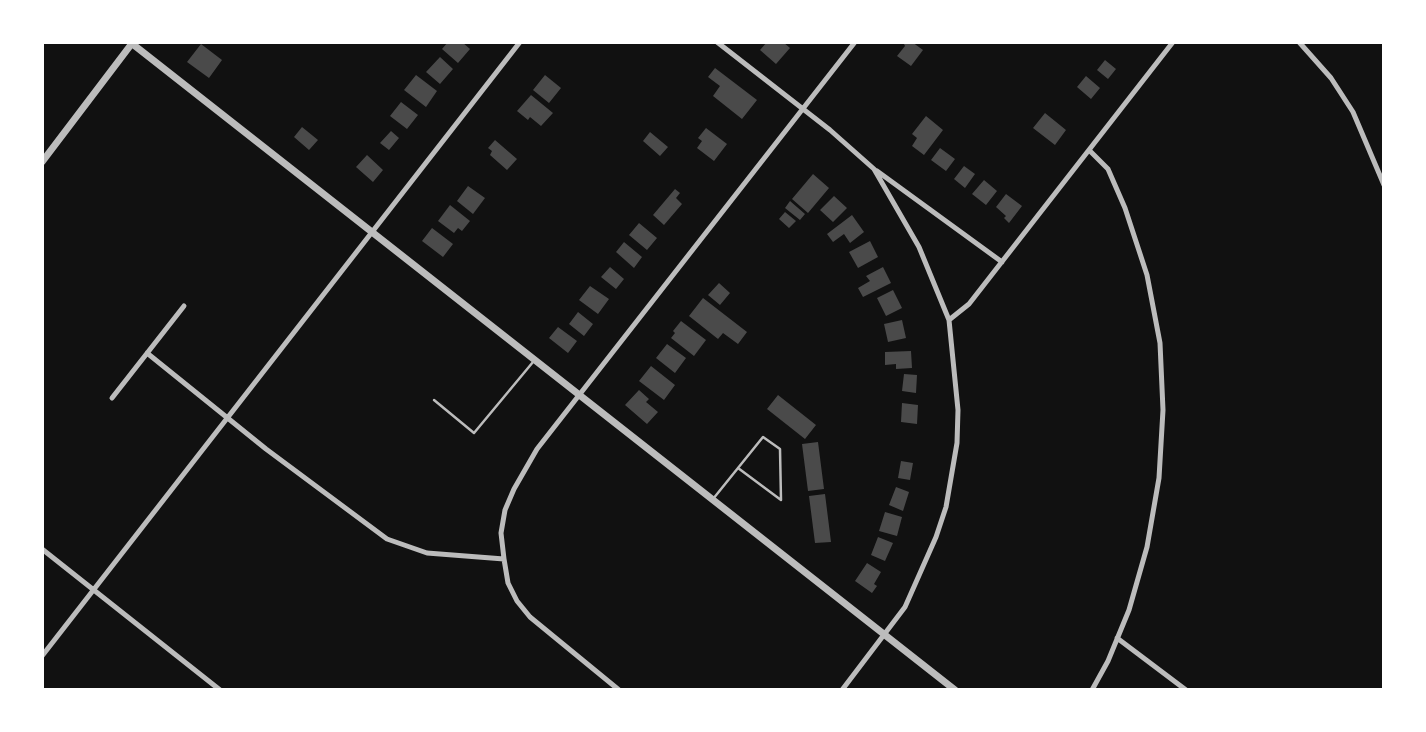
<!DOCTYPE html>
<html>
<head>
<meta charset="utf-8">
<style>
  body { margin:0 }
  #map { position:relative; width:1426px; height:732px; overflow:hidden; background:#111; font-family:Overpass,sans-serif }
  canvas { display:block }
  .frame { position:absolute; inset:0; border:44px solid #fff; pointer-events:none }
</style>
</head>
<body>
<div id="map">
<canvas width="1426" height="732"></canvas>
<div class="frame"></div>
</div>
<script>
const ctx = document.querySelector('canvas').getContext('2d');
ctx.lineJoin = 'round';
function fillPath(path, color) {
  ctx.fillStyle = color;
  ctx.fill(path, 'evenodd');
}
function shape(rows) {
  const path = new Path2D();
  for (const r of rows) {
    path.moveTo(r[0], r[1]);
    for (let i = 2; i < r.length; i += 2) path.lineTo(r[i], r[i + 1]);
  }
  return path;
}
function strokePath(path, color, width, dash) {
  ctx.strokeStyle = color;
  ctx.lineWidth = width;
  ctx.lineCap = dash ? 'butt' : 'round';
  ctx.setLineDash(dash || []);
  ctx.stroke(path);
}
const building = shape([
  [448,42,462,42,470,49,458,63,442,49],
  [767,42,783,42,790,48,776,64,760,50],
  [903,42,912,42,923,50,911,66,897,56,905,46],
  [201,44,222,60,209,78,187,62],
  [440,57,453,69,440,84,426,72],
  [1105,60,1116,69,1108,79,1097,70],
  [715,68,757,100,742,119,713,96,720,86,708,77],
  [416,75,437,91,426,107,404,90],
  [545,75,561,88,549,103,533,90],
  [1086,76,1100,88,1091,99,1077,87],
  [531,95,553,113,541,126,530,117,528,120,517,111],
  [401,102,418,115,407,129,390,116],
  [1045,113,1066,130,1055,145,1033,128],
  [926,116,943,130,924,155,912,146,917,138,912,134],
  [302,127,318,140,309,150,294,137],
  [706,128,727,144,714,161,697,148,702,141,698,138],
  [391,131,399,138,389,150,380,143],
  [650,132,668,147,660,156,643,141],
  [495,140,517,159,507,170,490,155,492,151,488,148],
  [940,148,955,159,946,171,931,160],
  [367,155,383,170,373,182,356,167],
  [964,166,975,174,965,188,954,179],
  [813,174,829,188,808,213,792,199],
  [984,180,997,191,986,205,972,194],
  [468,186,485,198,473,214,457,201],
  [675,189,680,193,676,198,682,204,664,225,653,215],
  [1006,194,1022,206,1009,223,1004,218,1006,216,996,207],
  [834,196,847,208,833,222,820,210],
  [790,201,805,214,800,220,785,208],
  [450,205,470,221,462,231,458,228,454,233,438,221],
  [785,212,796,221,789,228,779,219],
  [852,215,864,232,850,243,844,234,833,242,827,234],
  [639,223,657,238,647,250,629,235],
  [432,228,453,244,443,257,422,241],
  [870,241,878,257,858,268,849,252],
  [624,242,642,257,634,268,616,252],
  [610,267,624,279,616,289,601,277],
  [883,267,891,283,863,297,858,288,870,281,866,276],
  [719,283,730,293,720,305,708,295],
  [590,286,609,299,598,314,579,300],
  [893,290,902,308,886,316,877,298],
  [703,298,747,332,738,344,723,333,718,339,689,316],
  [578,312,593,324,584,336,569,324],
  [902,320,906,338,888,342,884,324],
  [681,321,706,340,694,356,671,338,675,333,673,331],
  [558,327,577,341,568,353,549,338],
  [667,344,686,358,675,373,656,358],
  [911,351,912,368,896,369,896,364,885,365,885,352],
  [651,366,675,385,664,400,639,381],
  [904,374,917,375,916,393,902,391],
  [639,390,649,399,646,402,658,412,647,424,625,405],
  [778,395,816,425,805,439,767,409],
  [902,403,918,405,917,424,901,422],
  [818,442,824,489,808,491,802,444],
  [901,461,913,463,910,480,898,478],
  [896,487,909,492,903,511,889,505],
  [825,494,831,542,815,543,809,496],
  [885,512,902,517,897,536,879,531],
  [878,537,893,543,885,561,871,555],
  [867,563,881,572,874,584,877,586,872,593,855,581]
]);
const service = shape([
  [434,400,474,433,533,362],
  [713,499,763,437,780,449,781,500,738,468]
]);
const minor = shape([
  [717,42,830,130,874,169,919,247,949,320,958,410,957,443,946,507,936,537,905,607,842,690],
  [1299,42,1331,78,1353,112,1384,185],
  [1089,150,1108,169,1125,208,1147,275,1160,343,1163,410,1159,478,1147,547,1129,610,1108,661,1092,690],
  [877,171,1002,262],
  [949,320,969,304,1173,42],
  [147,353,266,449,387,539,427,553,504,559,508,583,517,601,530,617,619,690],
  [112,398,184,306],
  [42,549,220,690],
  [504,559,501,533,505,510,514,489,537,449,855,42],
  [1117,638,1186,690],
  [42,656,520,42]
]);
const tertiary = shape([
  [130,42,955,690],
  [42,162,133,42]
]);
fillPath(building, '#4a4a4a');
strokePath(service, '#bcbcbc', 2.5);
strokePath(minor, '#bcbcbc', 5);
strokePath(tertiary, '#bcbcbc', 7);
</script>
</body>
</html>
